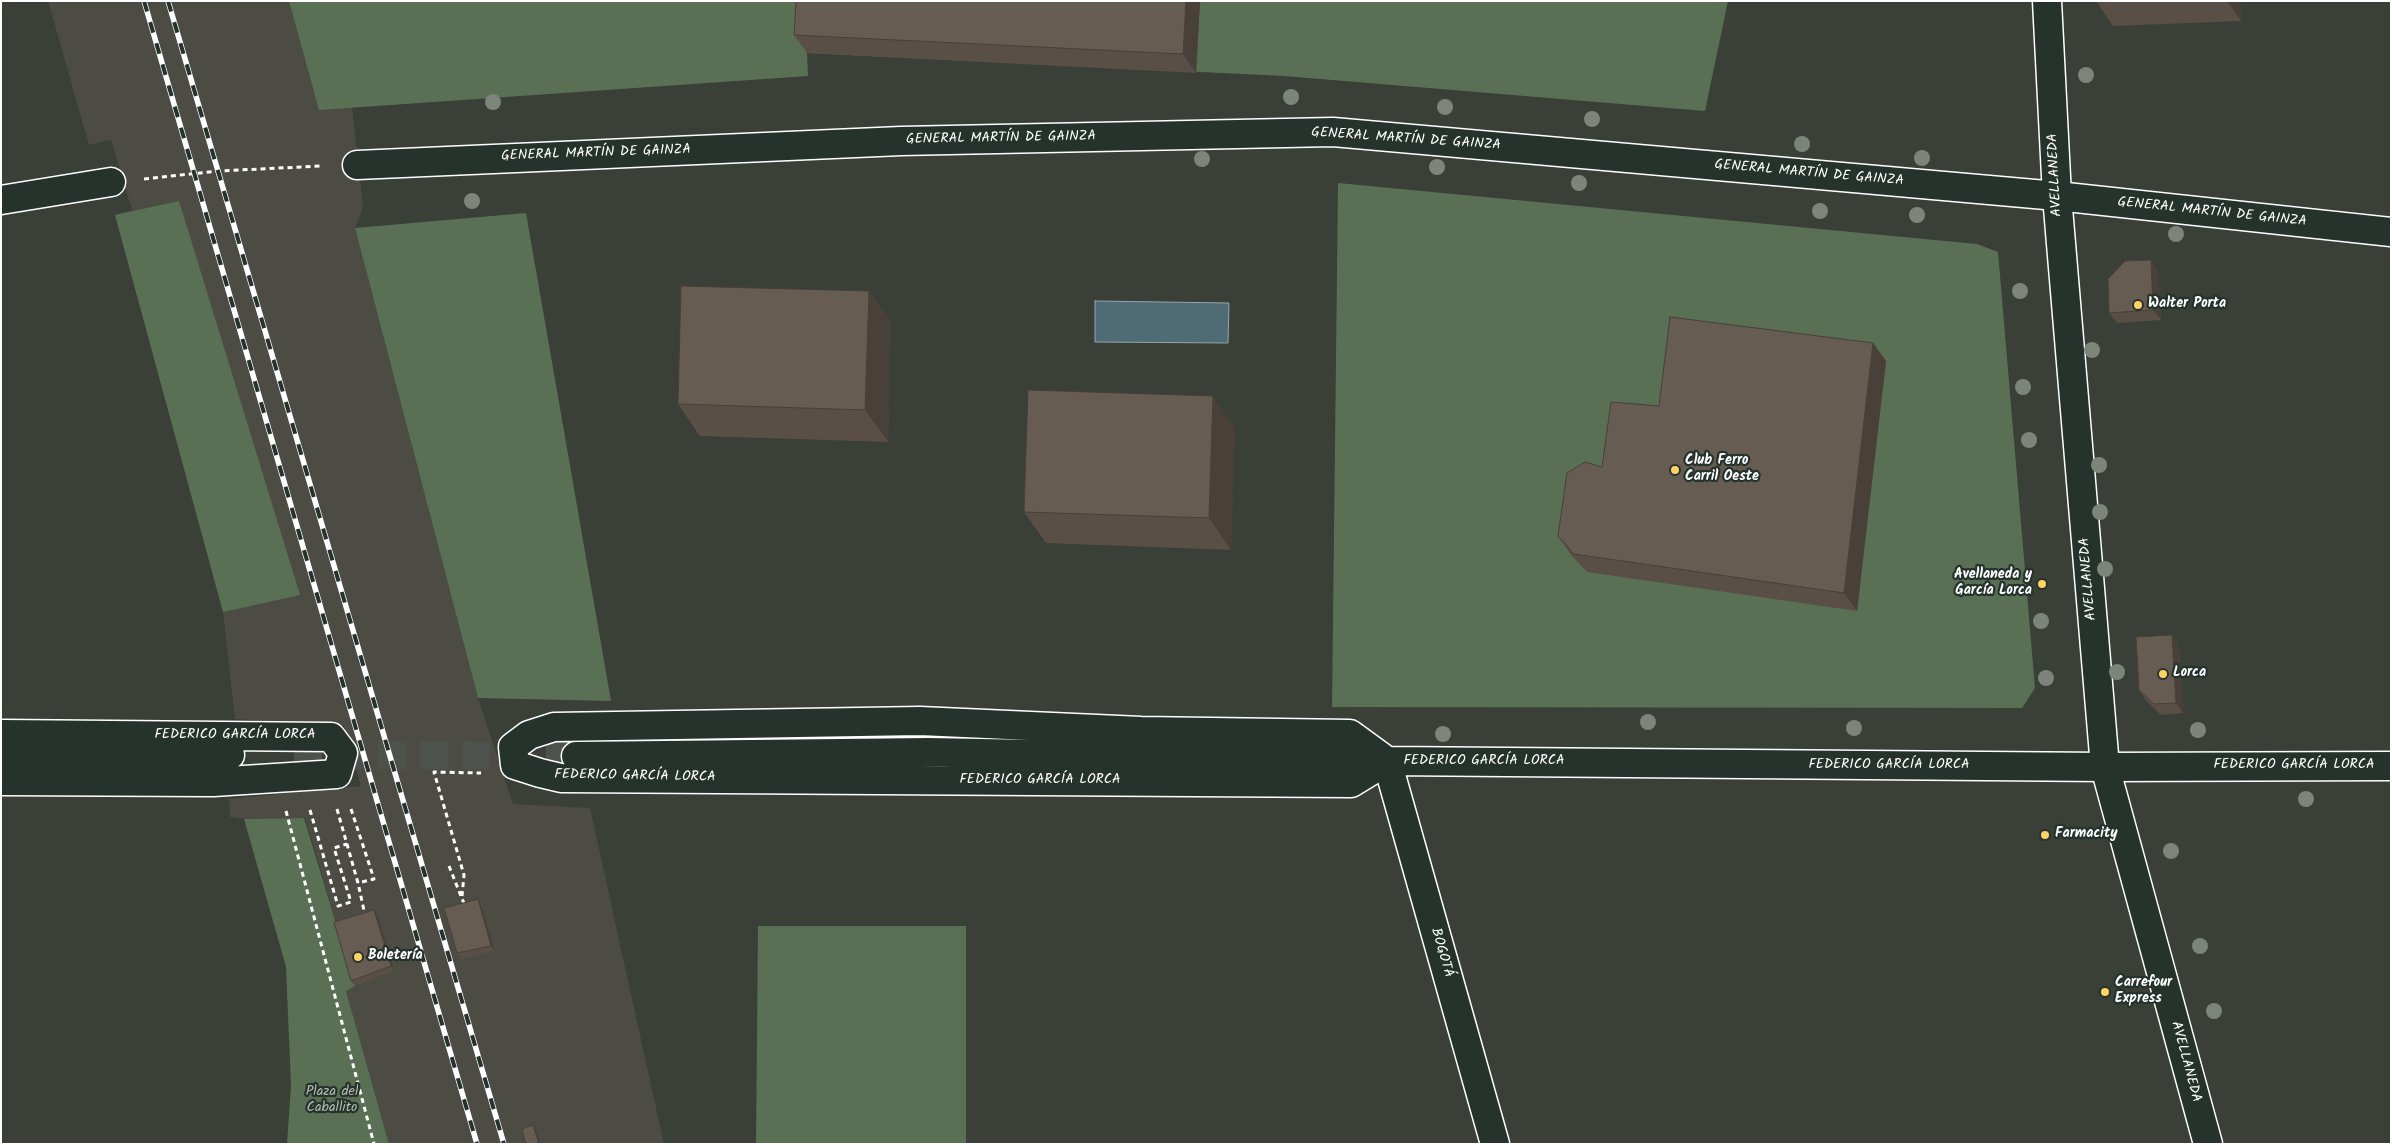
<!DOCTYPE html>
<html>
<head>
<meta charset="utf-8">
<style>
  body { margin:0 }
  #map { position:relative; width:2392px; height:1145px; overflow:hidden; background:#3a3f38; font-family:Kalam,sans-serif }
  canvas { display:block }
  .frame { position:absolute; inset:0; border:2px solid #fff; pointer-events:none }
</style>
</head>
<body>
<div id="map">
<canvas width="2392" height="1145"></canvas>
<div class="frame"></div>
</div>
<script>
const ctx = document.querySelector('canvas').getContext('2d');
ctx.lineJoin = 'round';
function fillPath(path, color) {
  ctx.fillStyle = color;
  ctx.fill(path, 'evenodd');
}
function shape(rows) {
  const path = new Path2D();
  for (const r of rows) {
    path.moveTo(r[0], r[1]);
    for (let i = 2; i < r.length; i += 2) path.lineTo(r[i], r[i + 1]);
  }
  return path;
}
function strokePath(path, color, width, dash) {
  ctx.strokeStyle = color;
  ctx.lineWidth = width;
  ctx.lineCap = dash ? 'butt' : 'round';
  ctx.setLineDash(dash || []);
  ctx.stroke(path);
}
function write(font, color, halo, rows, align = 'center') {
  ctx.font = font + ' Kalam,sans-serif';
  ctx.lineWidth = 4.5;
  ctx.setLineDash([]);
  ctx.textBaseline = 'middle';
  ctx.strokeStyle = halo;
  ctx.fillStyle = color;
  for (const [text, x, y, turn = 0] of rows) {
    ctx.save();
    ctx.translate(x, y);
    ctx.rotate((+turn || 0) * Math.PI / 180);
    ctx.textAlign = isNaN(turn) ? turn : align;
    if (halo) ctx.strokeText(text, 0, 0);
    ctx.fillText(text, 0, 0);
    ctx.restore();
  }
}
const built = shape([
  [48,1,289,1,319,109,352,107,363,207,355,228,478,698,513,804,590,808,664,1144,389,1144,346,991,355,986,305,818,244,819,230,817,229,799,361,786,344,726,235,719,223,612,115,215,132,210,111,140,89,145]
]);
const green = shape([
  [289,1,1728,1,1705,111,1284,76,807,53,808,76,319,110],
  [1338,183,1977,244,1998,252,2035,688,2022,708,1332,707],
  [179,201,300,595,223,612,115,215],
  [526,213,611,701,478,698,355,228],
  [304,818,355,986,346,991,389,1144,287,1144,291,1086,286,967,244,819],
  [758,926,966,926,966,1144,756,1144]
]);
const water = shape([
  [1095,301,1229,303,1228,343,1095,342,1095,301]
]);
const streetTunnel = shape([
  [294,755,576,756]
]);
const path = shape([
  [144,179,218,171,322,166],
  [337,809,358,883,365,915],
  [351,809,374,879,358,883],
  [310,810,338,906,351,902,334,848,347,844],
  [286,811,374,1144],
  [449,866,465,906],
  [462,896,464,875,434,772,481,773]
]);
const street = shape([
  [357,165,901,141,1333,132,2057,196,2391,232],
  [1,200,111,182],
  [920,721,1141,731,1350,734,1387,761,1351,783,561,778,540,773,515,765,513,747,529,735,554,727,920,721],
  [1,734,331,737,343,753,337,774,213,782,1,781],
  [1,756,230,755],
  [576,756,929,752,1387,761,2105,767,2391,766],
  [1387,761,1495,1144]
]);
const secondary = shape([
  [2047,1,2057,196,2105,767,2208,1144]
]);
const rail = shape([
  [144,1,477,1144],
  [168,1,504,1144]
]);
const trees = [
  [2086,75],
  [1291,97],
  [493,102],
  [1445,107],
  [1592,119],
  [1802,144],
  [1922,158],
  [1202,159],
  [1437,167],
  [1579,183],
  [472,201],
  [1820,211],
  [1917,215],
  [2176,234],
  [2020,291],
  [2092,350],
  [2023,387],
  [2029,440],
  [2099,465],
  [2100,512],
  [2105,569],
  [2041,621],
  [2117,672],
  [2046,678],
  [1648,722],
  [1854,728],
  [2198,730],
  [1443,734],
  [2306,799],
  [2171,851],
  [2200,946],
  [2214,1011]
];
const wall = shape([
  [1200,1,1196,73,807,53,794,35],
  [2096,1,2240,1,2241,21,2113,26],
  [2158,270,2161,320,2117,323,2109,313],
  [869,291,891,322,888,442,700,436,678,404],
  [1873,343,1886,361,1857,611,1587,572,1571,555,1558,536,1602,467,1659,406],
  [1235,428,1231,550,1046,543,1024,512],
  [2172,635,2179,646,2183,713,2161,715,2146,700,2139,690],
  [478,899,481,905,495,951,461,959,457,953],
  [378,915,394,971,355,986,351,981]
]);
const shadedWall = shape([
  [1186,1,1200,1,1196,73,1183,54],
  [2227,1,2240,1,2241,21],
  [2151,260,2158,270,2161,320,2153,310],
  [869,291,891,322,888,442,865,410],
  [1873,343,1886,361,1857,611,1844,593],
  [1213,396,1235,428,1231,550,1209,518],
  [2172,635,2179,646,2183,713,2176,703],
  [478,899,481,905,495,951,491,946],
  [374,910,378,915,394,971,391,966],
  [533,1125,536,1131,541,1144,539,1144]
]);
const building = shape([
  [796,1,1186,1,1183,54,794,35,796,1],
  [2096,1,2118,1,2096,2,2096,1],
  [2151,260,2153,310,2109,313,2108,279,2125,261,2151,260],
  [681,286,869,291,865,410,678,404,681,286],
  [1670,317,1873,343,1844,593,1574,554,1558,536,1567,473,1585,462,1602,467,1611,402,1659,406,1670,317],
  [1028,390,1213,396,1209,518,1024,512,1028,390],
  [2172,635,2176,703,2154,704,2139,690,2136,637,2172,635],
  [478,899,491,946,457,953,444,908,478,899],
  [374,910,391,966,351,981,334,922,374,910],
  [533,1125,539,1144,526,1144,522,1129,533,1125]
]);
const markers = [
  [2138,305,5,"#ffd166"],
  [1675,470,5,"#ffd166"],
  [2042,584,5,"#ffd166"],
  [2163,674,5,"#ffd166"],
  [2045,835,5,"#ffd166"],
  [358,957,5,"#ffd166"],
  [2105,992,5,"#ffd166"]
];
const streetNames = [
  ["GENERAL MARTÍN DE GAINZA",1001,139,-1],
  ["GENERAL MARTÍN DE GAINZA",1406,140,4],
  ["GENERAL MARTÍN DE GAINZA",596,154,-2],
  ["GENERAL MARTÍN DE GAINZA",1809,174,5],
  ["AVELLANEDA",2056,175,-93],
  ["GENERAL MARTÍN DE GAINZA",2212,213,6],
  ["AVELLANEDA",2089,579,-95],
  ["FEDERICO GARCÍA LORCA",235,736],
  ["FEDERICO GARCÍA LORCA",1484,762],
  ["FEDERICO GARCÍA LORCA",1889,766],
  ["FEDERICO GARCÍA LORCA",2294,766],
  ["FEDERICO GARCÍA LORCA",635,777,1],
  ["FEDERICO GARCÍA LORCA",1040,781],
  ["BOGOTÁ",1441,953,74],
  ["AVELLANEDA",2185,1062,75]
];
const poiNames = [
  ["Walter Porta",2148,305],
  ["Club Ferro",1685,462],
  ["Carril Oeste",1685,478],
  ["Avellaneda y",2032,576,"right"],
  ["García Lorca",2032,592,"right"],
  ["Lorca",2173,674],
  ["Farmacity",2055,835],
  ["Boletería",368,957],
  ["Carrefour",2115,984],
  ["Express",2115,1000]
];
const parkNames = [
  ["Plaza del",332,1093],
  ["Caballito",332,1109]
];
fillPath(built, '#4c4c44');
fillPath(green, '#597055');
fillPath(water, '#4f6b75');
strokePath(water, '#95a6ac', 1);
strokePath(streetTunnel, '#4e524c', 28, [28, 14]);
strokePath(street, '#fff', 31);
strokePath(secondary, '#fff', 31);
strokePath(path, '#fff', 3, [5, 4]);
strokePath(street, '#26332d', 28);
strokePath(secondary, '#26332d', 28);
strokePath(rail, '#fff', 5.5);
strokePath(rail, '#26332d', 4, [11]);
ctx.fillStyle = '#7d857b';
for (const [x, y] of trees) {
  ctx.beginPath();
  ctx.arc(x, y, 8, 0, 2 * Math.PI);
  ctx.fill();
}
fillPath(wall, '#594f47');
fillPath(shadedWall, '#484039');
fillPath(building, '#675c52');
strokePath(building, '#484039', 1);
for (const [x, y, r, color] of markers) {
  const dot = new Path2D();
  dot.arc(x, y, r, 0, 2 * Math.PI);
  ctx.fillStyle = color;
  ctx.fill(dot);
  strokePath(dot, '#26332d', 2);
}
write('14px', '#fff', '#26332d', streetNames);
write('bold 14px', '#fff', '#26332d', poiNames, 'left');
write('14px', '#b4bfb2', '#26332d', parkNames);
</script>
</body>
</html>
